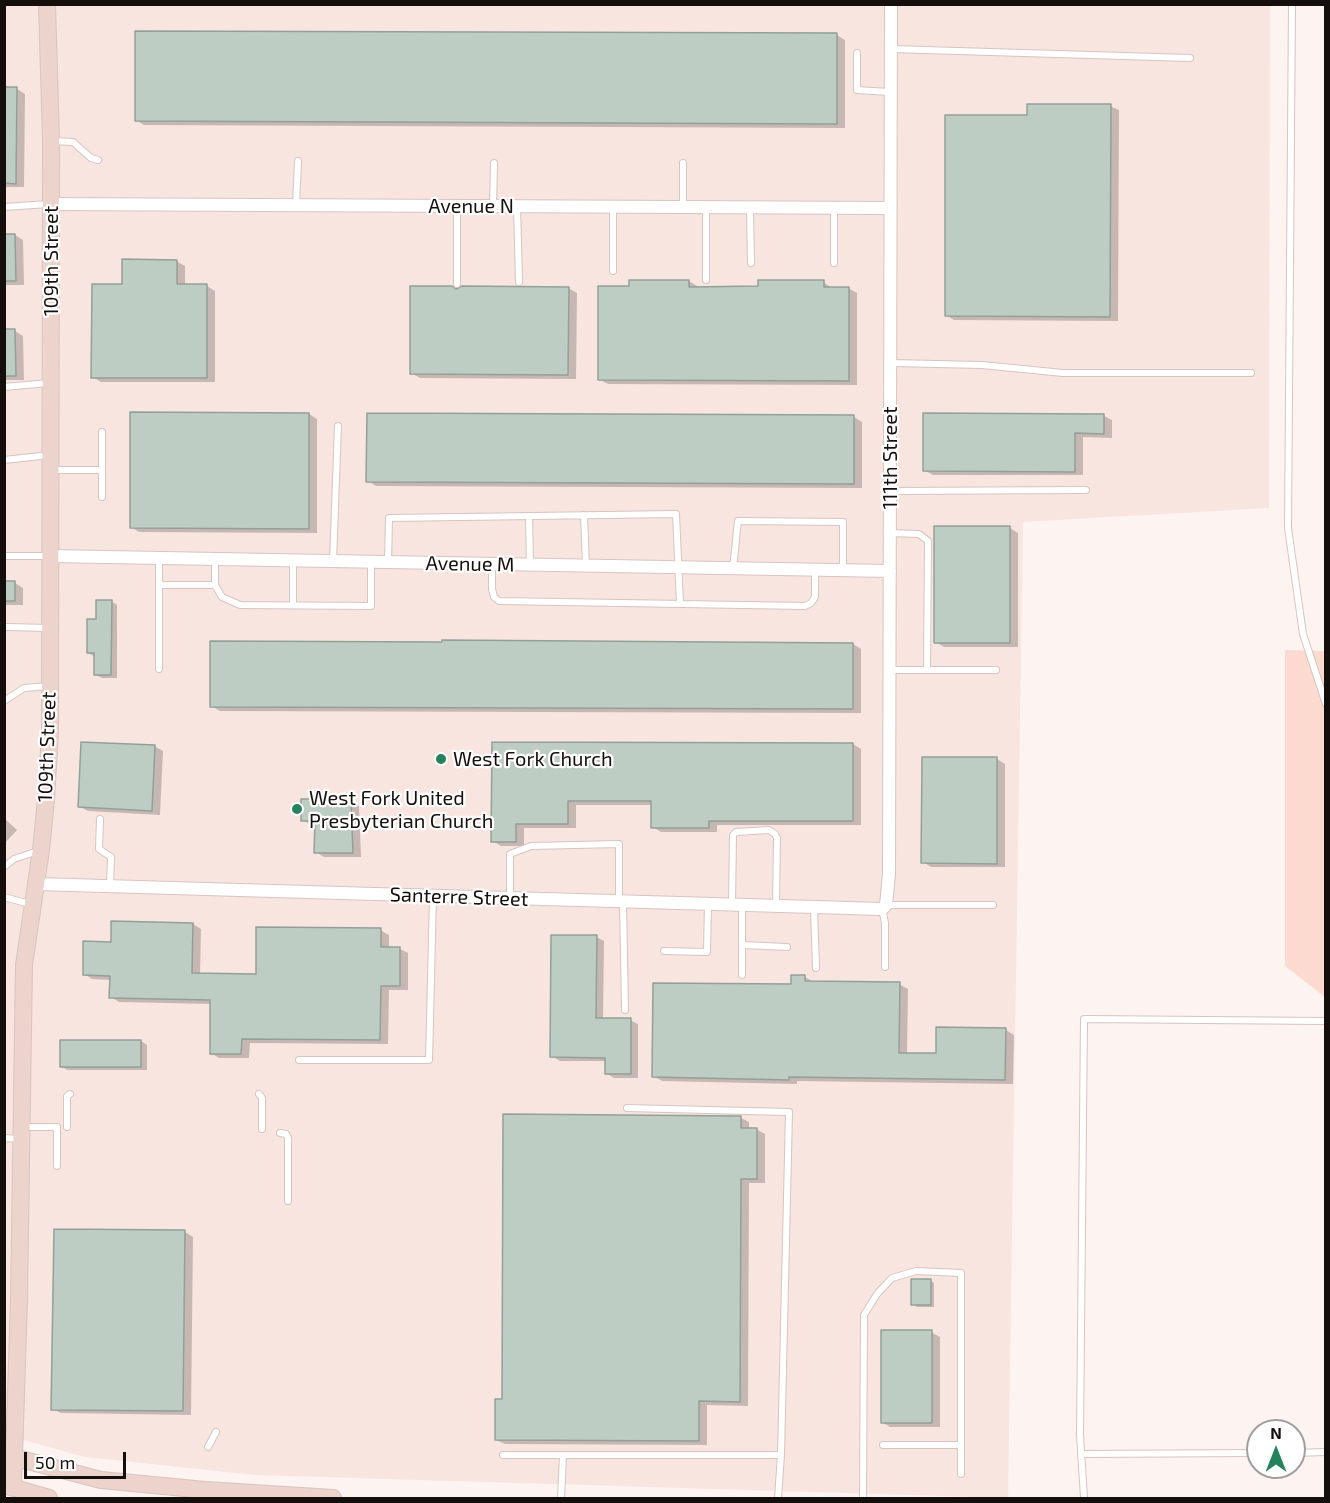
<!DOCTYPE html>
<html>
<head>
<meta charset="utf-8">
<style>
  body { margin:0 }
  #map { position:relative; width:1330px; height:1503px; overflow:hidden; background:#fdf3f0; font-family:"Exo 2",sans-serif }
  canvas { display:block }
  .frame { position:absolute; inset:0; border:6px solid #140e0d; pointer-events:none }
  .north { position:absolute; left:1246px; top:1419px; width:60px; height:60px; box-sizing:border-box; background:#fff; border:2px solid #a19f9e; border-radius:50%; rotate:0deg; font-size:16px; font-weight:700; line-height:24px; text-align:center; color:#140e0d }
  .north::after { content:''; display:block; margin:auto; width:21px; height:27px; background:#24835a; clip-path:polygon(50% 0,100% 100%,50% 72%,0 100%) }
  .scale { position:absolute; left:24px; top:1452px; width:102px; height:27px; box-sizing:border-box; border:3px solid #140e0d; border-top:0; padding-left:8px; font-size:18px; line-height:21px; white-space:nowrap; color:#140e0d; -webkit-text-stroke:4px #fff; paint-order:stroke }
</style>
</head>
<body>
<div id="map">
<canvas width="1330" height="1503"></canvas>
<div class="frame"></div>
<div class="north">N</div>
<div class="scale">50 m</div>
</div>
<script>
const ctx = document.querySelector('canvas').getContext('2d');
ctx.lineJoin = 'round';
function fillPath(path, color) {
  ctx.fillStyle = color;
  ctx.fill(path, 'evenodd');
}
function shape(rows) {
  const path = new Path2D();
  for (const r of rows) {
    path.moveTo(r[0], r[1]);
    for (let i = 2; i < r.length; i += 2) path.lineTo(r[i], r[i + 1]);
  }
  return path;
}
function strokePath(path, color, width, dash) {
  ctx.strokeStyle = color;
  ctx.lineWidth = width;
  ctx.lineCap = dash ? 'butt' : 'round';
  ctx.setLineDash(dash || []);
  ctx.stroke(path);
}
function write(font, color, halo, rows, align = 'center') {
  ctx.font = font + ' "Exo 2",sans-serif';
  ctx.lineWidth = 4.5;
  ctx.setLineDash([]);
  ctx.textBaseline = 'middle';
  ctx.strokeStyle = halo;
  ctx.fillStyle = color;
  for (const [text, x, y, turn = 0] of rows) {
    ctx.save();
    ctx.translate(x, y);
    ctx.rotate((+turn || 0) * Math.PI / 180);
    ctx.textAlign = isNaN(turn) ? turn : align;
    if (halo) ctx.strokeText(text, 0, 0);
    ctx.fillText(text, 0, 0);
    ctx.restore();
  }
}
const built = shape([
  [4,5,1270,5,1269,508,1023,522,1008,1498,255,1475,85,1457,5,1435]
]);
const green = shape([
  [1285,650,1325,651,1325,997,1285,966]
]);
const shadow = shape([
  [837,35,845,40,845,128,144,125,136,120],
  [4,89,17,89,25,94,24,187,4,187],
  [1110,106,1119,110,1118,321,954,320,946,315,1029,117],
  [4,235,15,235,23,240,24,285,4,285],
  [176,261,185,266,185,286,207,286,215,291,215,382,101,382,93,377,124,285],
  [689,281,697,286,697,289,759,288,823,282,832,288,848,288,857,293,857,385,608,384,600,380,630,288],
  [568,288,577,293,576,379,420,378,411,373,457,291],
  [4,331,15,331,23,336,24,380,4,380],
  [309,414,317,419,317,533,139,532,131,527],
  [1104,416,1112,420,1112,438,1083,437,1083,475,933,475,924,470],
  [854,417,862,422,862,488,376,486,368,481],
  [1010,528,1018,533,1018,647,944,647,936,642],
  [4,583,15,583,23,588,23,605,4,605],
  [111,601,117,605,117,678,102,678,96,675,94,656,88,653,97,620],
  [443,643,853,644,861,649,861,713,220,711,211,706],
  [493,743,853,744,861,749,861,825,717,825,717,832,661,832,653,827,653,805,576,805,576,828,524,828,524,846,501,846,493,841],
  [154,746,163,751,160,815,88,811,80,807],
  [997,759,1005,764,1005,867,931,867,923,862],
  [351,801,359,806,361,857,324,857,316,852,316,825,311,825,303,820],
  [4,818,17,830,4,844],
  [193,924,201,929,200,975,257,976,380,930,389,935,389,948,400,949,408,953,408,990,389,990,388,1044,250,1043,249,1058,219,1058,211,1053,212,1004,119,1002,111,997,111,980,92,979,84,974,112,943],
  [596,937,604,941,603,1020,630,1020,638,1024,638,1078,614,1078,606,1073,606,1061,560,1061,552,1056],
  [805,977,814,982,899,984,908,989,907,1054,937,1055,1006,1030,1014,1035,1013,1084,797,1081,797,1084,662,1081,653,1076],
  [141,1041,147,1045,147,1070,67,1070,61,1066],
  [741,1118,749,1122,749,1129,756,1129,765,1134,765,1183,749,1183,748,1406,707,1405,707,1445,505,1444,496,1440,503,1401],
  [185,1232,193,1237,191,1415,61,1413,53,1409],
  [931,1281,934,1283,934,1307,917,1307,913,1304],
  [931,1332,940,1337,940,1427,890,1427,882,1422]
]);
const building = shape([
  [135,31,837,33,837,124,135,121,135,31],
  [4,87,17,87,16,184,4,183,4,87],
  [1027,104,1111,104,1110,317,945,316,945,115,1027,115,1027,104],
  [4,234,15,234,16,281,4,281,4,234],
  [122,259,177,260,177,284,207,284,207,378,91,378,92,284,122,284,122,259],
  [629,280,689,280,689,287,758,286,758,280,824,280,824,287,849,287,849,381,598,380,598,286,629,286,629,280],
  [410,286,452,286,456,289,462,286,569,287,568,375,410,374,410,286],
  [4,329,15,329,16,376,4,376,4,329],
  [130,412,309,413,309,529,130,528,130,412],
  [367,413,854,415,854,484,366,482,367,413],
  [923,413,1104,414,1104,434,1075,433,1075,472,923,471,923,413],
  [934,526,1010,526,1010,643,934,643,934,526],
  [4,581,15,581,15,601,4,601,4,581],
  [96,600,112,600,111,675,94,675,94,653,87,653,87,619,96,619,96,600],
  [442,640,853,643,853,709,210,707,210,641,442,642,442,640],
  [81,742,155,745,152,811,78,807,81,742],
  [492,742,853,743,853,821,709,821,709,828,651,828,651,801,568,801,568,824,516,824,516,842,491,842,492,742],
  [922,757,997,757,997,864,921,863,922,757],
  [301,799,351,799,353,853,314,853,315,821,301,821,301,799],
  [111,921,193,923,192,973,256,974,256,927,381,928,381,947,400,947,400,986,381,986,380,1040,242,1039,241,1054,210,1054,210,1000,109,998,110,976,83,975,83,941,111,942,111,921],
  [551,935,597,935,596,1018,631,1018,631,1074,605,1074,605,1058,550,1057,551,935],
  [791,975,805,975,805,981,900,982,899,1053,936,1053,936,1027,1006,1028,1005,1080,789,1077,789,1080,652,1077,653,983,791,984,791,975],
  [60,1040,141,1040,141,1067,60,1067,60,1040],
  [503,1114,741,1116,741,1128,757,1128,757,1179,741,1179,740,1402,699,1401,699,1441,495,1440,495,1399,502,1399,503,1114],
  [54,1229,185,1230,183,1411,51,1410,54,1229],
  [911,1279,931,1279,931,1305,911,1305,911,1279],
  [881,1330,932,1330,932,1423,881,1423,881,1330]
]);
const lane = shape([
  [1292,4,1288,528,1303,634,1326,704],
  [891,49,1190,58],
  [857,53,857,90,889,92],
  [51,141,73,142,91,158,98,160],
  [683,163,683,207],
  [296,205,298,161],
  [457,206,457,284],
  [493,206,494,163],
  [517,206,519,282],
  [4,207,49,204],
  [613,207,613,271],
  [706,207,706,280],
  [750,208,751,263],
  [834,208,834,263],
  [891,363,982,365,1063,373,1251,373],
  [4,387,49,383],
  [102,432,102,497],
  [4,460,50,455],
  [51,470,102,470],
  [890,491,1086,490],
  [584,515,586,565],
  [529,516,530,565],
  [890,533,919,534,928,541,927,670],
  [4,556,49,556],
  [159,559,159,669],
  [215,560,215,585,222,597,240,605,371,606,371,562],
  [333,561,338,426],
  [388,563,389,518,676,514,680,604],
  [492,564,492,589,494,597,499,601,805,606,811,603,815,597,815,570],
  [733,568,738,521,843,522,843,570],
  [159,585,215,585],
  [293,605,293,561],
  [6,627,50,628],
  [889,670,996,670],
  [4,701,24,688,49,686],
  [100,819,99,849,111,857,110,886],
  [4,867,14,859,38,851],
  [4,897,33,905],
  [510,897,510,854,531,846,619,844,619,901],
  [623,901,625,1010],
  [732,904,733,835,736,832,769,830,775,834,777,838,776,906],
  [886,905,993,905],
  [814,907,816,968],
  [882,909,885,923,885,967],
  [742,945,787,947],
  [664,951,707,952,708,904],
  [742,975,742,905],
  [299,1060,429,1060,433,896],
  [259,1094,262,1098,262,1129],
  [627,1108,789,1112,781,1455,778,1498],
  [22,1127,57,1127,57,1166],
  [67,1127,67,1096,70,1094],
  [280,1133,286,1134,288,1138,288,1201],
  [4,1138,20,1139],
  [883,1445,961,1445],
  [208,1447,216,1432],
  [1294,1453,1326,1452],
  [1081,1454,1258,1453],
  [503,1455,781,1455],
  [561,1498,563,1456],
  [863,1498,864,1315,877,1294,892,1278,916,1271,961,1273,961,1474],
  [1084,1498,1080,1435,1084,1019,1326,1021]
]);
const street = shape([
  [51,204,890,208],
  [50,556,890,571],
  [37,884,882,909,886,905,889,874,891,4]
]);
const secondary = shape([
  [5,1455,101,1480,205,1490,333,1498],
  [4,1485,49,1498],
  [13,1488,19,1299,24,965,41,850,46,800,50,733,51,141,47,4]
]);
const markers = [
  [441,759,6,"#24835a"],
  [297,809,6,"#24835a"]
];
const streetNames = [
  ["Avenue N",471,206],
  ["109th Street",51,261,-90],
  ["111th Street",890,458,-90],
  ["Avenue M",470,564,1],
  ["109th Street",47,747,-88],
  ["Santerre Street",459,897,2]
];
const poiNames = [
  ["West Fork Church",453,759],
  ["West Fork United",309,798],
  ["Presbyterian Church",309,821]
];
fillPath(built, '#f9e5e0');
fillPath(green, '#fddad0');
fillPath(shadow, '#0003');
fillPath(building, '#becdc4');
strokePath(building, '#92a098', 1.5);
strokePath(lane, '#d6c5c0', 8);
strokePath(street, '#d6c5c0', 14);
strokePath(secondary, '#d6c5c0', 18);
strokePath(lane, '#fff', 6);
strokePath(street, '#fff', 12);
strokePath(secondary, '#ecd3cc', 16);
for (const [x, y, r, color] of markers) {
  const dot = new Path2D();
  dot.arc(x, y, r, 0, 2 * Math.PI);
  ctx.fillStyle = color;
  ctx.fill(dot);
  strokePath(dot, '#fff', 2);
}
write('20px', '#140e0d', '#fff', streetNames);
write('20px', '#140e0d', '#fff', poiNames, 'left');
</script>
</body>
</html>
